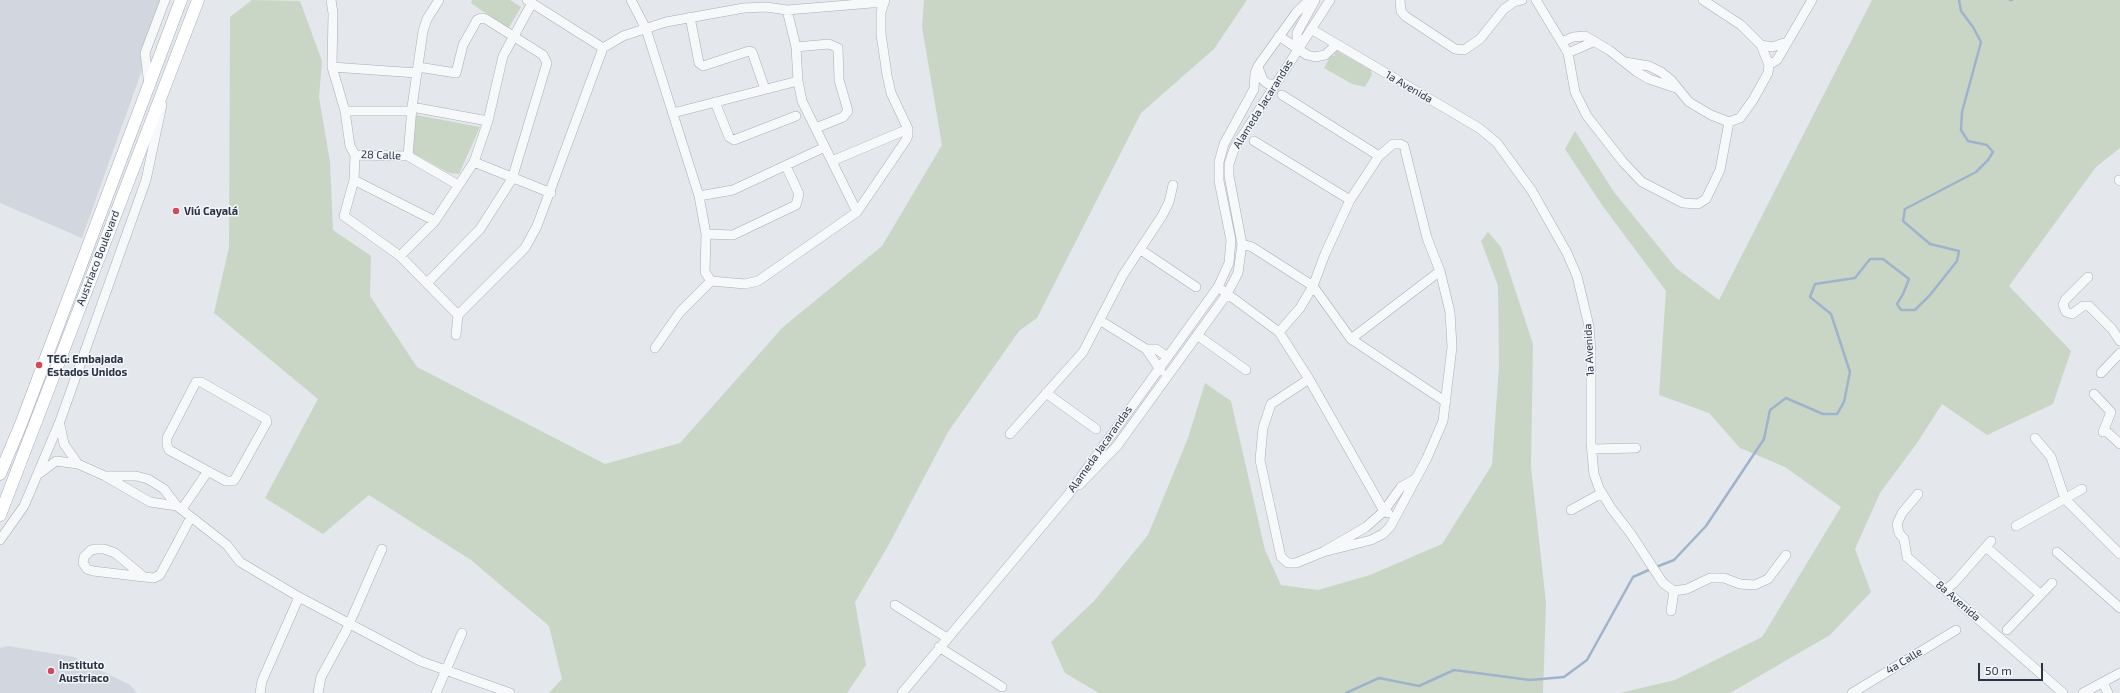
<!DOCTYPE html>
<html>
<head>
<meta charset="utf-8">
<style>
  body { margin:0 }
  #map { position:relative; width:2120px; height:693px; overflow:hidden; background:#e4e7ec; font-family:"Exo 2",sans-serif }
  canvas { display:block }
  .scale { position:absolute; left:1978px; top:663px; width:65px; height:18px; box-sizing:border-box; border:2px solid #2b3445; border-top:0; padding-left:5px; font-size:12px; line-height:14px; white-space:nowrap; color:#2b3445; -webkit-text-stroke:3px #f4f6f9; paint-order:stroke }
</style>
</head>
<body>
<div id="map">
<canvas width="2120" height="693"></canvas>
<div class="scale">50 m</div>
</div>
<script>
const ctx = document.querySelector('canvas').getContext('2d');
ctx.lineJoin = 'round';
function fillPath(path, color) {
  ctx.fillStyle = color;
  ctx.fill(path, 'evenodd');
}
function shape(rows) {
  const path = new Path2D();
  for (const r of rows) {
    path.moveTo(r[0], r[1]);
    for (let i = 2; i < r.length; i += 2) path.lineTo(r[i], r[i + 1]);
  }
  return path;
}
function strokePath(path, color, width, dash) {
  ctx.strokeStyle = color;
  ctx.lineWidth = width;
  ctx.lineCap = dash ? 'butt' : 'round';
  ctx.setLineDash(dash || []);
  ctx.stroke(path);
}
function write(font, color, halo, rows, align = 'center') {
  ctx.font = font + ' "Exo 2",sans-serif';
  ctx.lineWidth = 3;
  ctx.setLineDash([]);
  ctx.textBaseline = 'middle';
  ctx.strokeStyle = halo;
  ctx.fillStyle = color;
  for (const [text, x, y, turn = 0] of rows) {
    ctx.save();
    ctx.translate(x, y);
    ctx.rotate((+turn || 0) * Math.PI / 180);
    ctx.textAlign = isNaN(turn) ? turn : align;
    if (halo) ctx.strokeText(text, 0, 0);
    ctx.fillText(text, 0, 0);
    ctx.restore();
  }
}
const built = shape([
  [0,0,167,0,82,238,0,203],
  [8,646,74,657,130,685,137,693,0,693,0,648]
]);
const green = shape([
  [252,0,300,1,322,61,319,97,330,162,333,230,371,256,370,296,417,367,605,464,680,443,783,327,882,246,942,145,922,27,924,0,1247,0,1214,49,1141,113,1037,318,1019,331,948,432,888,546,855,602,866,665,847,693,549,693,562,679,549,626,471,560,369,495,323,534,265,498,318,399,214,313,229,247,230,17],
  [472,0,510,0,521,7,508,29,471,3],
  [1872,0,2120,0,2120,148,2096,167,2009,286,2071,351,2053,404,1987,435,1942,404,1917,443,1880,493,1855,549,1871,592,1830,635,1730,693,1620,693,1675,680,1762,637,1841,507,1785,467,1740,448,1709,413,1659,395,1666,291,1602,205,1565,149,1575,131,1614,192,1676,268,1719,300],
  [1336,50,1371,70,1372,75,1365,87,1352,84,1324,68,1331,55,1334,56],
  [416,115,480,127,459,174,449,173,413,153],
  [1488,232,1501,247,1533,344,1531,467,1546,603,1543,693,1099,693,1065,673,1051,642,1094,601,1148,535,1188,438,1205,383,1231,401,1265,550,1281,585,1318,590,1370,575,1442,544,1492,465,1499,366,1498,286,1481,241]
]);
const stream = shape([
  [2010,0,2012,0],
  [1656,567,1674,560,1706,526,1764,439,1770,410,1786,398,1823,414,1837,414,1844,402,1850,372,1831,314,1810,297,1815,284,1855,278,1870,259,1883,259,1909,279,1903,294,1897,304,1901,310,1915,310,1930,295,1957,261,1959,251,1930,244,1903,221,1905,209,1976,172,1988,160,1993,152,1987,145,1968,141,1961,130,1962,112,1981,42,1973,27,1961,11,1959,0],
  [1346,693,1379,678,1419,686,1454,670,1530,680,1564,677,1587,660,1633,577,1651,569]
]);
const minor = shape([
  [331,0,333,13,332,67,345,111,350,146,355,155,354,180,344,216,400,256,458,315],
  [527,0,603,48],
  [631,0,646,29,699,196,706,234,705,272,711,281,745,284,758,281,857,212,906,140,908,135,908,129,891,93,887,75,881,34,881,12,885,0],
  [1400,0,1401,11,1405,16,1455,49,1464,50,1480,39,1504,9,1514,2,1522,0],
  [1536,0,1568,53,1575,92,1587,116,1623,162,1642,182,1683,203,1698,204,1706,199,1720,170,1729,122],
  [787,10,796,47,798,81,802,101,857,212],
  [690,17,699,63,703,66,749,51,752,52,765,89],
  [1311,29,1479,128,1497,143,1532,191,1567,253,1577,276,1589,326,1591,351,1591,443,1594,474,1599,488,1611,508,1631,534,1663,583,1674,591,1687,589,1710,578,1724,578,1740,584,1755,585,1768,579,1786,555],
  [1279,36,1307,55,1315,57,1325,55,1336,45],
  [1562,42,1573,37,1585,36,1609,50,1637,72,1649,79,1676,88],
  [1761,45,1772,47,1787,42],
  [796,47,829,44,838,48,839,80,848,111,843,117,816,128],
  [1297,48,1297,33,1315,0],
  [1568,53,1593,42],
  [1625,62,1649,66,1661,72,1671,80,1689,102,1711,115,1729,122,1740,118,1753,100,1768,73,1769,65,1761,45,1741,25,1703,0],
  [1769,65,1777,60,1812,0],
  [332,67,417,73],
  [418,67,456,73,463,45,477,20,481,18,486,19,543,55,547,63,512,179,480,229,427,283],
  [1258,67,1263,80,1268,84,1275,84],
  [149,85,145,53,165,0],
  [1282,95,1379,156],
  [715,102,729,137,734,140,796,116],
  [412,107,488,121],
  [345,111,412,111],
  [673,113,798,81],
  [1254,141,1350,200],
  [355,155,408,156,458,185],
  [408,156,412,107,423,31,427,19,439,0],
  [832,161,908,129],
  [474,162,551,193],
  [354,180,435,221],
  [2119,180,2120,181],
  [699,196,733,190,825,147],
  [706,234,733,235,796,205,799,194,786,166],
  [1242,244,1252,247,1313,286,1351,339,1446,402],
  [1141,250,1196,287],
  [400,256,435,221,474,162,488,121,503,56,532,3],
  [2088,277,2065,300,2063,305,2066,312,2072,314,2083,306,2089,306,2112,329,2120,341],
  [1222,290,1279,332,1309,379,1384,511,1388,513],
  [1101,321,1146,349,1161,371],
  [1279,332,1300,308,1313,286,1325,254,1350,200,1379,156,1393,144,1400,144,1404,146,1427,238,1440,271,1450,312,1452,347,1443,421,1427,458,1390,527,1383,534,1371,540,1323,552],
  [456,335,458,315,525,248,537,226,603,48,623,36,666,22,744,8,766,7,787,10,884,2],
  [1197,335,1246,370],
  [1351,339,1440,271],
  [655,348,680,312,711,281],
  [1146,349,1156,349,1166,356],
  [2101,373,2120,353],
  [1309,379,1271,404,1263,428,1260,460,1281,557,1288,563,1296,563,1323,552,1366,527,1384,511,1401,487,1415,479],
  [196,382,201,382,266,419,267,422,235,479,233,481,226,481,169,450,167,445,167,438,196,382],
  [1046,393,1096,429],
  [2094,394,2111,412,2103,432,2106,431,2120,444],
  [60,425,64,444,78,464],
  [1010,434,1083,352,1123,275,1162,216,1169,202,1173,185],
  [2035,438,2051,457,2065,499,2120,554],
  [1592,449,1636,448],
  [40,473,56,461,78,464,105,476,150,502,177,506],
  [105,476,136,476,148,479,164,489,177,506,227,545,240,562,299,597,420,661,510,693],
  [1079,485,1117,446,1227,294,1238,273,1242,244,1229,176,1229,164,1234,149,1330,0],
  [1918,494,1902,513,1897,524,1899,533,1904,539,1907,557,2063,693],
  [182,509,208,471],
  [1571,510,1602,493],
  [2016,526,2082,489],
  [0,540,24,506,60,421,146,180,162,105],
  [1986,547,2040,594],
  [96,549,104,549,115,553,144,577,93,571,87,569,83,563,84,557,91,550,96,549],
  [2057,552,2120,608],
  [144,577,154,578,160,575,191,517],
  [1945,590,1954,583,1991,541],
  [895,605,947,638],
  [1671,611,1674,591],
  [2007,630,2052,583],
  [939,647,1002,687],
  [2103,683,2108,693],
  [260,693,262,681,299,597],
  [318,693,321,677,346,631,382,549],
  [436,693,462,633],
  [902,693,1068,495,1218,287,1229,263,1231,240,1219,181,1219,162,1224,144,1254,89,1255,73,1258,66,1296,13,1309,0],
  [1852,693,1956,630],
  [2083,693,2120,673]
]);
const major = shape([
  [0,474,21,424,181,0],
  [0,515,198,0]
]);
const markers = [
  [176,211,4,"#d1495b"],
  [39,365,4,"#d1495b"],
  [51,671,4,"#d1495b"]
];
const streetNames = [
  ["1a Avenida",1409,87,30],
  ["Alameda Jacarandas",1263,104,-58],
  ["28 Calle",381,155,2],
  ["Austriaco Boulevard",98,258,-69],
  ["1a Avenida",1589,350,-93],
  ["Alameda Jacarandas",1100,449,-55],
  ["8a Avenida",1958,601,41],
  ["4a Calle",1904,661,-31]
];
const poiNames = [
  ["Viú Cayalá",184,211],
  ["TEG: Embajada",47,359],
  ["Estados Unidos",47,372],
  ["Instituto",59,665],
  ["Austriaco",59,678]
];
fillPath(built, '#d2d6de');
fillPath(green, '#c9d6c5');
strokePath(stream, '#9fb4cc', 2.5);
strokePath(minor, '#a9aeb7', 10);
strokePath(major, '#a3abb8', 13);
strokePath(minor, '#f7f8fa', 9);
strokePath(major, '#fff', 12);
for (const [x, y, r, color] of markers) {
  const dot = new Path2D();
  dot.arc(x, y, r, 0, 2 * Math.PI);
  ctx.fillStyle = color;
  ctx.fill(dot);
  strokePath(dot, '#f4f6f9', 1.5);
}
write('11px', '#2b3445', '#f4f6f9', streetNames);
write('bold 11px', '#2b3445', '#f4f6f9', poiNames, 'left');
</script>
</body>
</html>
